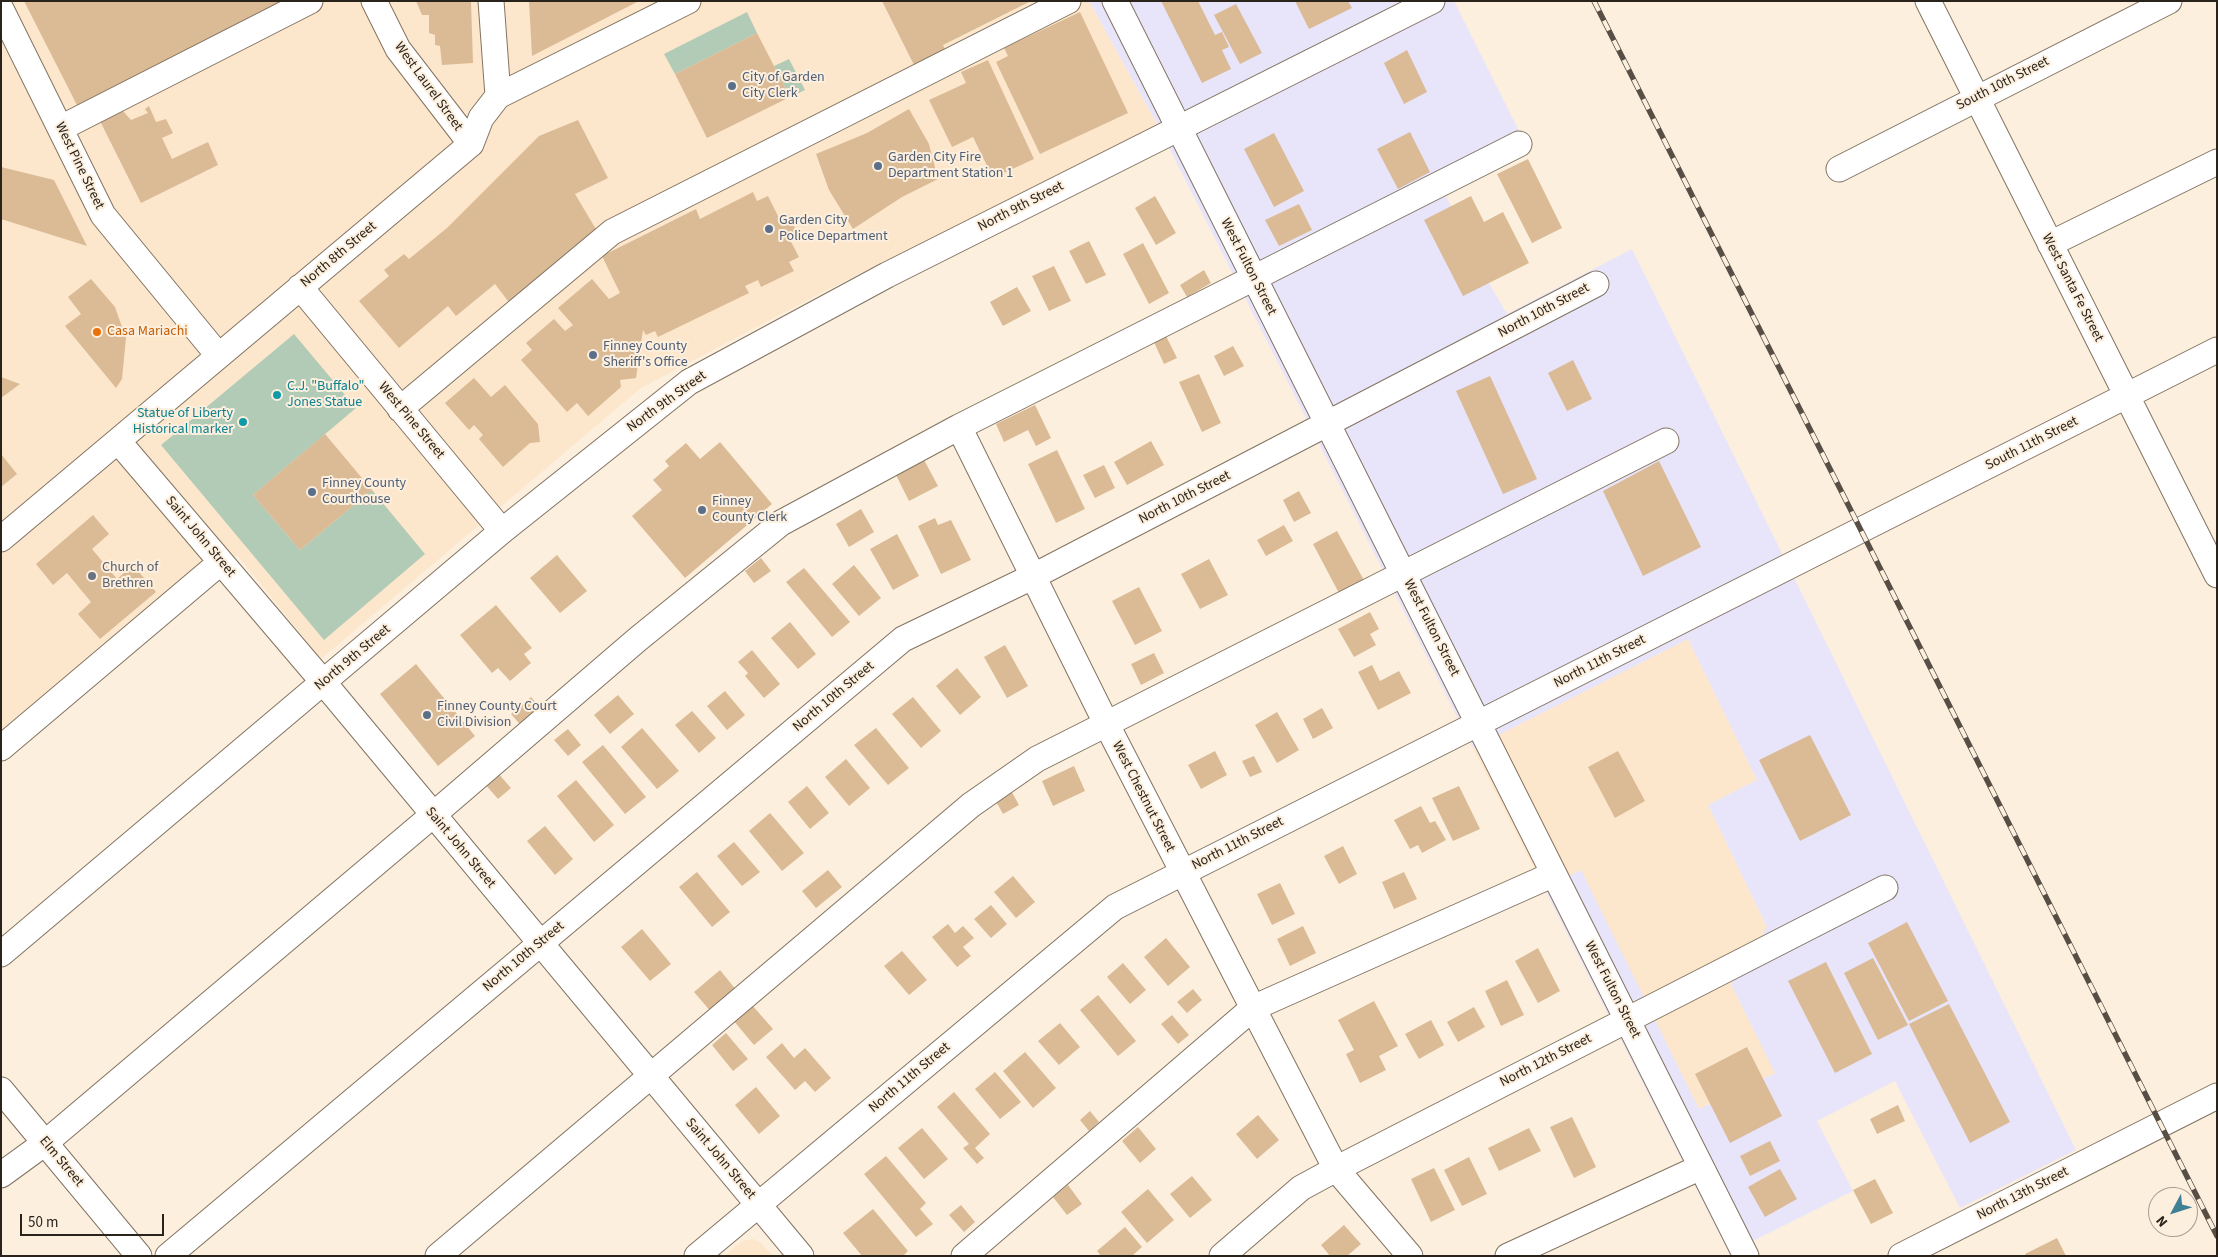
<!DOCTYPE html>
<html>
<head>
<meta charset="utf-8">
<style>
  body { margin:0 }
  #map { position:relative; width:2218px; height:1257px; overflow:hidden; background:#fdefde; font-family:"Source Sans 3",sans-serif }
  canvas { display:block }
  .frame { position:absolute; inset:0; border:2px solid #29231b; pointer-events:none }
  .north { position:absolute; left:2148px; top:1187px; width:50px; height:50px; box-sizing:border-box; background:#fdefde; border:1px solid #a89d90; border-radius:50%; rotate:230deg; font-size:14px; font-weight:700; line-height:20px; text-align:center; color:#29231b }
  .north::after { content:''; display:block; margin:auto; width:18px; height:22px; background:#408094; clip-path:polygon(50% 0,100% 100%,50% 72%,0 100%) }
  .scale { position:absolute; left:20px; top:1214px; width:144px; height:22px; box-sizing:border-box; border:2px solid #29231b; border-top:0; padding-left:6px; font-size:15px; line-height:18px; white-space:nowrap; color:#29231b; -webkit-text-stroke:4px #fdefde; paint-order:stroke }
</style>
</head>
<body>
<div id="map">
<canvas width="2218" height="1257"></canvas>
<div class="frame"></div>
<div class="north">N</div>
<div class="scale">50 m</div>
</div>
<script>
const ctx = document.querySelector('canvas').getContext('2d');
ctx.lineJoin = 'round';
function fillPath(path, color) {
  ctx.fillStyle = color;
  ctx.fill(path, 'evenodd');
}
function shape(rows) {
  const path = new Path2D();
  for (const r of rows) {
    path.moveTo(r[0], r[1]);
    for (let i = 2; i < r.length; i += 2) path.lineTo(r[i], r[i + 1]);
  }
  return path;
}
function strokePath(path, color, width, dash) {
  ctx.strokeStyle = color;
  ctx.lineWidth = width;
  ctx.lineCap = dash ? 'butt' : 'round';
  ctx.setLineDash(dash || []);
  ctx.stroke(path);
}
function write(font, color, halo, rows, align = 'center') {
  ctx.font = font + ' "Source Sans 3",sans-serif';
  ctx.lineWidth = 4;
  ctx.setLineDash([]);
  ctx.textBaseline = 'middle';
  ctx.strokeStyle = halo;
  ctx.fillStyle = color;
  for (const [text, x, y, turn = 0] of rows) {
    ctx.save();
    ctx.translate(x, y);
    ctx.rotate((+turn || 0) * Math.PI / 180);
    ctx.textAlign = isNaN(turn) ? turn : align;
    if (halo) ctx.strokeText(text, 0, 0);
    ctx.fillText(text, 0, 0);
    ctx.restore();
  }
}
const built = shape([
  [1,1,1089,1,1157,124,827,290,641,388,321,659,237,555,1,758],
  [1688,638,1757,780,1708,805,1767,927,1731,984,1776,1073,1699,1110,1581,871,1544,888,1473,748],
  [754,1239,762,1244,773,1256,724,1256,742,1241]
]);
const industrial = shape([
  [1089,1,1454,1,1528,149,1443,190,1489,283,1507,314,1632,249,2076,1150,1960,1208,1895,1081,1817,1121,1853,1191,1729,1253,1544,888,1581,870,1699,1109,1775,1073,1731,984,1767,927,1708,805,1757,780,1688,639,1473,748,1157,124]
]);
const green = shape([
  [747,12,757,33,675,74,664,54],
  [789,59,805,90,790,97,774,66],
  [294,334,356,408,253,495,300,550,372,490,425,554,324,640,161,445]
]);
const building = shape([
  [24,1,303,1,81,113],
  [416,1,471,1,473,63,442,65,440,46,435,45,435,35,429,33,429,15,422,15],
  [529,1,639,1,532,56],
  [882,1,1031,1,943,45,951,62,920,77],
  [1161,1,1198,1,1215,35,1222,32,1229,47,1222,50,1231,69,1202,83],
  [1295,1,1348,1,1352,8,1309,29],
  [1236,4,1262,53,1240,64,1214,15],
  [1080,12,1128,113,1040,154,996,62,1008,56,1004,48],
  [757,33,790,97,707,138,675,74],
  [1407,50,1427,92,1404,104,1384,63],
  [988,60,1034,159,993,178,973,137,952,147,929,100,966,83,961,72],
  [149,106,156,122,166,119,173,133,162,138,172,159,208,142,218,165,141,203,100,121,122,110,131,120,148,113,145,109],
  [909,109,929,144,938,179,902,197,853,229,829,190,816,154,867,133],
  [578,120,608,178,575,194,600,236,519,300,508,301,495,284,456,316,448,306,399,348,359,301,389,276,384,270,404,254,409,259,447,228,539,136],
  [1410,132,1430,172,1398,189,1377,149],
  [1274,133,1304,191,1274,207,1244,149],
  [1528,159,1562,228,1532,243,1497,174],
  [1,167,54,180,87,246,1,219],
  [753,192,757,201,768,196,779,218,788,214,798,234,789,238,799,257,789,262,794,271,761,287,758,280,745,286,749,293,658,337,655,331,646,335,643,330,636,378,620,380,621,387,588,416,577,403,567,412,521,360,532,350,526,343,554,319,565,331,573,325,558,308,592,279,609,299,620,293,602,256,696,209,700,219],
  [1155,196,1176,233,1156,245,1135,208],
  [1471,196,1484,222,1503,212,1529,263,1463,296,1424,220],
  [1299,204,1312,230,1279,246,1265,220],
  [1089,241,1106,275,1086,284,1069,251],
  [1143,243,1169,293,1149,304,1123,254],
  [1054,266,1071,301,1049,311,1032,276],
  [1204,270,1211,283,1187,297,1180,285],
  [91,279,115,307,126,338,122,379,116,388,65,326,81,314,68,297],
  [1017,287,1031,311,1003,326,990,302],
  [1165,334,1177,358,1164,364,1153,340],
  [1233,346,1244,366,1224,376,1214,356],
  [1573,360,1592,399,1567,411,1548,373],
  [1199,374,1221,423,1202,432,1179,382],
  [1490,376,1537,479,1503,494,1456,391],
  [1,377,20,384,1,398],
  [474,378,491,397,505,385,538,424,540,442,530,443,503,467,479,439,483,435,474,425,469,430,445,403],
  [1035,405,1051,438,1036,446,1028,430,1004,442,996,424],
  [325,434,372,490,300,550,253,495],
  [1151,441,1164,465,1127,485,1114,462],
  [720,442,772,504,685,578,632,516,662,490,653,480,669,466,665,461,686,443,700,459],
  [1057,450,1085,509,1056,523,1028,464],
  [1,454,17,474,1,487],
  [923,458,938,486,909,501,895,473],
  [1659,461,1701,547,1643,576,1603,491],
  [1104,465,1115,488,1095,498,1083,475],
  [1299,491,1311,513,1294,522,1283,500],
  [861,509,874,532,849,547,836,524],
  [93,515,109,534,92,549,117,579,133,565,156,592,100,639,78,614,91,602,67,573,53,585,36,564],
  [935,518,938,525,951,520,971,560,941,574,918,526],
  [1284,525,1293,541,1266,556,1257,540],
  [1337,531,1366,584,1341,597,1313,544],
  [897,534,919,576,893,590,870,549],
  [557,555,587,591,560,613,530,578],
  [761,558,771,571,754,583,745,571],
  [1209,559,1228,595,1200,609,1181,574],
  [854,565,881,598,859,616,832,584],
  [804,568,850,622,832,637,786,582],
  [1139,587,1162,631,1135,645,1112,601],
  [496,605,532,648,524,654,531,663,510,681,498,668,492,673,460,635],
  [1370,612,1379,629,1370,634,1376,645,1354,657,1338,629],
  [790,622,816,654,798,669,771,638],
  [1005,645,1028,686,1007,698,984,657],
  [752,650,780,684,764,698,745,676,748,673,738,662],
  [1154,653,1164,673,1141,685,1131,664],
  [416,664,475,736,438,766,380,694],
  [1372,665,1380,681,1399,671,1411,693,1378,710,1358,672],
  [957,668,981,697,960,715,936,686],
  [725,691,745,715,727,730,707,706],
  [618,695,634,714,610,734,594,715],
  [531,697,545,713,525,730,511,714],
  [913,697,941,731,921,748,892,714],
  [1322,708,1333,728,1313,739,1303,719],
  [692,711,716,738,699,753,675,725],
  [1277,712,1299,750,1277,763,1255,725],
  [642,728,679,771,657,789,621,747],
  [876,728,909,768,888,785,854,745],
  [568,729,581,745,568,756,554,740],
  [1810,735,1851,815,1800,841,1759,760],
  [603,745,646,797,625,814,582,762],
  [1215,751,1227,775,1201,789,1188,765],
  [1618,751,1645,801,1615,818,1588,767],
  [1254,756,1262,772,1250,777,1242,761],
  [846,759,870,788,849,806,825,777],
  [1074,766,1085,791,1053,806,1042,781],
  [497,772,511,788,498,799,484,783],
  [576,780,614,825,594,842,557,796],
  [807,786,829,813,810,829,788,802],
  [1459,786,1480,829,1453,841,1432,798],
  [1009,787,1019,805,1003,814,993,796],
  [1421,806,1430,823,1435,821,1446,840,1422,853,1418,845,1410,849,1394,820],
  [770,813,804,853,782,871,749,831],
  [545,826,573,859,555,875,527,841],
  [734,842,760,872,742,886,717,856],
  [1343,846,1357,874,1339,884,1324,856],
  [828,870,842,887,816,908,802,891],
  [697,872,730,912,712,927,679,887],
  [1404,872,1417,899,1394,909,1382,882],
  [1013,876,1035,902,1016,918,994,892],
  [1280,883,1295,914,1272,925,1257,894],
  [991,905,1007,924,991,938,974,919],
  [1907,922,1948,1001,1909,1021,1868,943],
  [948,924,955,933,963,926,974,938,963,947,971,956,957,967,932,937],
  [1303,926,1316,953,1290,966,1277,939],
  [642,929,671,964,650,981,621,947],
  [1166,938,1190,967,1168,986,1144,957],
  [1538,948,1560,991,1538,1003,1515,961],
  [902,951,927,980,909,995,884,966],
  [1873,958,1908,1025,1878,1040,1844,973],
  [1826,962,1872,1054,1835,1073,1788,981],
  [1123,963,1146,990,1130,1004,1107,977],
  [720,970,737,991,712,1013,694,992],
  [1507,980,1524,1015,1501,1026,1485,991],
  [1193,989,1202,1000,1187,1013,1177,1002],
  [1098,995,1136,1041,1118,1056,1080,1010],
  [1374,1001,1398,1046,1379,1056,1386,1070,1360,1083,1346,1054,1354,1050,1338,1020],
  [1949,1004,2010,1122,1970,1143,1909,1024],
  [752,1005,773,1029,754,1045,733,1020],
  [1474,1007,1485,1027,1458,1042,1447,1022],
  [1172,1015,1189,1035,1178,1044,1161,1024],
  [1431,1020,1444,1045,1419,1059,1405,1034],
  [1060,1023,1080,1047,1059,1065,1038,1041],
  [726,1033,748,1059,733,1071,712,1045],
  [782,1043,794,1058,805,1048,831,1078,815,1092,805,1081,795,1090,766,1057],
  [1747,1047,1782,1116,1730,1143,1695,1074],
  [1025,1052,1056,1088,1033,1108,1003,1071],
  [995,1072,1021,1102,1000,1119,975,1089],
  [756,1087,780,1116,759,1134,735,1105],
  [954,1092,990,1134,975,1148,984,1158,977,1164,963,1148,969,1144,937,1107],
  [1898,1105,1905,1121,1877,1134,1870,1119],
  [1090,1111,1099,1122,1089,1131,1080,1120],
  [1258,1115,1279,1140,1257,1159,1236,1134],
  [1572,1117,1596,1167,1574,1178,1550,1127],
  [1138,1127,1156,1149,1140,1163,1122,1141],
  [922,1128,948,1159,924,1179,898,1148],
  [1529,1128,1541,1151,1499,1171,1488,1148],
  [1770,1141,1780,1161,1750,1176,1740,1156],
  [886,1156,926,1203,920,1209,933,1224,916,1237,864,1174],
  [1469,1157,1487,1194,1462,1206,1444,1170],
  [1434,1168,1455,1210,1431,1222,1411,1179],
  [1780,1169,1797,1199,1765,1217,1748,1187],
  [1192,1176,1212,1200,1190,1218,1170,1194],
  [1875,1179,1893,1213,1871,1224,1853,1190],
  [1068,1185,1082,1204,1067,1215,1053,1197],
  [1148,1189,1174,1220,1147,1243,1121,1212],
  [961,1205,975,1222,964,1232,949,1215],
  [873,1209,908,1251,903,1256,862,1256,843,1233],
  [1344,1225,1361,1244,1347,1256,1330,1256,1321,1245],
  [1125,1227,1142,1247,1132,1256,1101,1256,1097,1251],
  [2057,1238,2066,1256,2026,1256,2025,1254]
]);
const minor = shape([
  [374,1,398,49,471,144],
  [491,1,498,96],
  [1115,1,1746,1256],
  [1928,1,2217,575],
  [1,9,103,215,218,355],
  [61,128,310,1],
  [1839,169,2169,1],
  [2050,244,2217,162],
  [300,287,502,531],
  [400,409,612,232,1068,1],
  [959,427,1107,725,1336,1169,1410,1256],
  [118,441,324,683,801,1256],
  [1,539,471,144,481,118,498,96,688,1],
  [1,748,221,562],
  [1,954,502,531,689,382,887,275,1432,1],
  [1,1090,139,1256],
  [1,1175,45,1143,433,815,638,639,781,523,959,427,1519,144],
  [168,1256,903,639,1032,577,1596,284],
  [438,1256,971,805,1037,759,1666,441],
  [697,1256,1115,907,2217,350],
  [964,1256,1253,1008,1554,874],
  [1222,1256,1301,1188,1336,1169,1885,888],
  [1508,1256,1701,1167],
  [1901,1256,2217,1096]
]);
const rail = shape([
  [1594,1,2217,1236]
]);
const markers = [
  [732,86,5,"#5c6f8a"],
  [878,166,5,"#5c6f8a"],
  [769,229,5,"#5c6f8a"],
  [97,332,5,"#e8710a"],
  [593,355,5,"#5c6f8a"],
  [277,395,5,"#0f9aa8"],
  [243,422,5,"#0f9aa8"],
  [312,492,5,"#5c6f8a"],
  [702,510,5,"#5c6f8a"],
  [92,576,5,"#6b7280"],
  [427,715,5,"#5c6f8a"]
];
const serviceNames = [
  ["City of Garden",742,78],
  ["City Clerk",742,94],
  ["Garden City Fire",888,158],
  ["Department Station 1",888,174],
  ["Garden City",779,221],
  ["Police Department",779,237],
  ["Finney County",603,347],
  ["Sheriff's Office",603,363],
  ["Finney County",322,484],
  ["Courthouse",322,500],
  ["Finney",712,502],
  ["County Clerk",712,518],
  ["Finney County Court",437,707],
  ["Civil Division",437,723]
];
const streetNames = [
  ["South 10th Street",2003,84,-27],
  ["West Laurel Street",428,87,54],
  ["West Pine Street",79,166,64],
  ["North 9th Street",1021,207,-27],
  ["North 8th Street",339,255,-40],
  ["West Fulton Street",1248,267,63],
  ["West Santa Fe Street",2072,288,63],
  ["North 10th Street",1544,311,-28],
  ["North 9th Street",667,402,-36],
  ["West Pine Street",411,421,50],
  ["South 11th Street",2032,444,-27],
  ["North 10th Street",1185,498,-27],
  ["Saint John Street",200,537,50],
  ["West Fulton Street",1431,628,63],
  ["North 9th Street",353,658,-40],
  ["North 11th Street",1600,662,-27],
  ["North 10th Street",834,697,-40],
  ["West Chestnut Street",1143,797,63],
  ["North 11th Street",1238,844,-27],
  ["Saint John Street",460,848,50],
  ["North 10th Street",524,957,-40],
  ["West Fulton Street",1612,990,63],
  ["North 12th Street",1546,1061,-27],
  ["North 11th Street",910,1078,-40],
  ["Saint John Street",720,1159,50],
  ["Elm Street",61,1162,50],
  ["North 13th Street",2023,1194,-27]
];
const foodNames = [
  ["Casa Mariachi",107,332]
];
const cultureNames = [
  ["C.J. \"Buffalo\"",287,387],
  ["Jones Statue",287,403],
  ["Statue of Liberty",233,414,"right"],
  ["Historical marker",233,430,"right"]
];
const worshipNames = [
  ["Church of",102,568],
  ["Brethren",102,584]
];
fillPath(built, '#fde7cc');
fillPath(industrial, '#e8e4fa');
fillPath(green, '#b2cbb6');
fillPath(building, '#dbbb95');
strokePath(minor, '#827361', 27);
strokePath(minor, '#fff', 25);
strokePath(rail, '#574f45', 5.5);
strokePath(rail, '#fdefde', 4, [11]);
for (const [x, y, r, color] of markers) {
  const dot = new Path2D();
  dot.arc(x, y, r, 0, 2 * Math.PI);
  ctx.fillStyle = color;
  ctx.fill(dot);
  strokePath(dot, '#fdefde', 2);
}
write('14px', '#4e5e75', '#fdefde', serviceNames, 'left');
write('14px', '#29231b', '#fdefde', streetNames);
write('14px', '#c56008', '#fdefde', foodNames, 'left');
write('14px', '#0d838f', '#fdefde', cultureNames, 'left');
write('14px', '#5b616d', '#fdefde', worshipNames, 'left');
</script>
</body>
</html>
